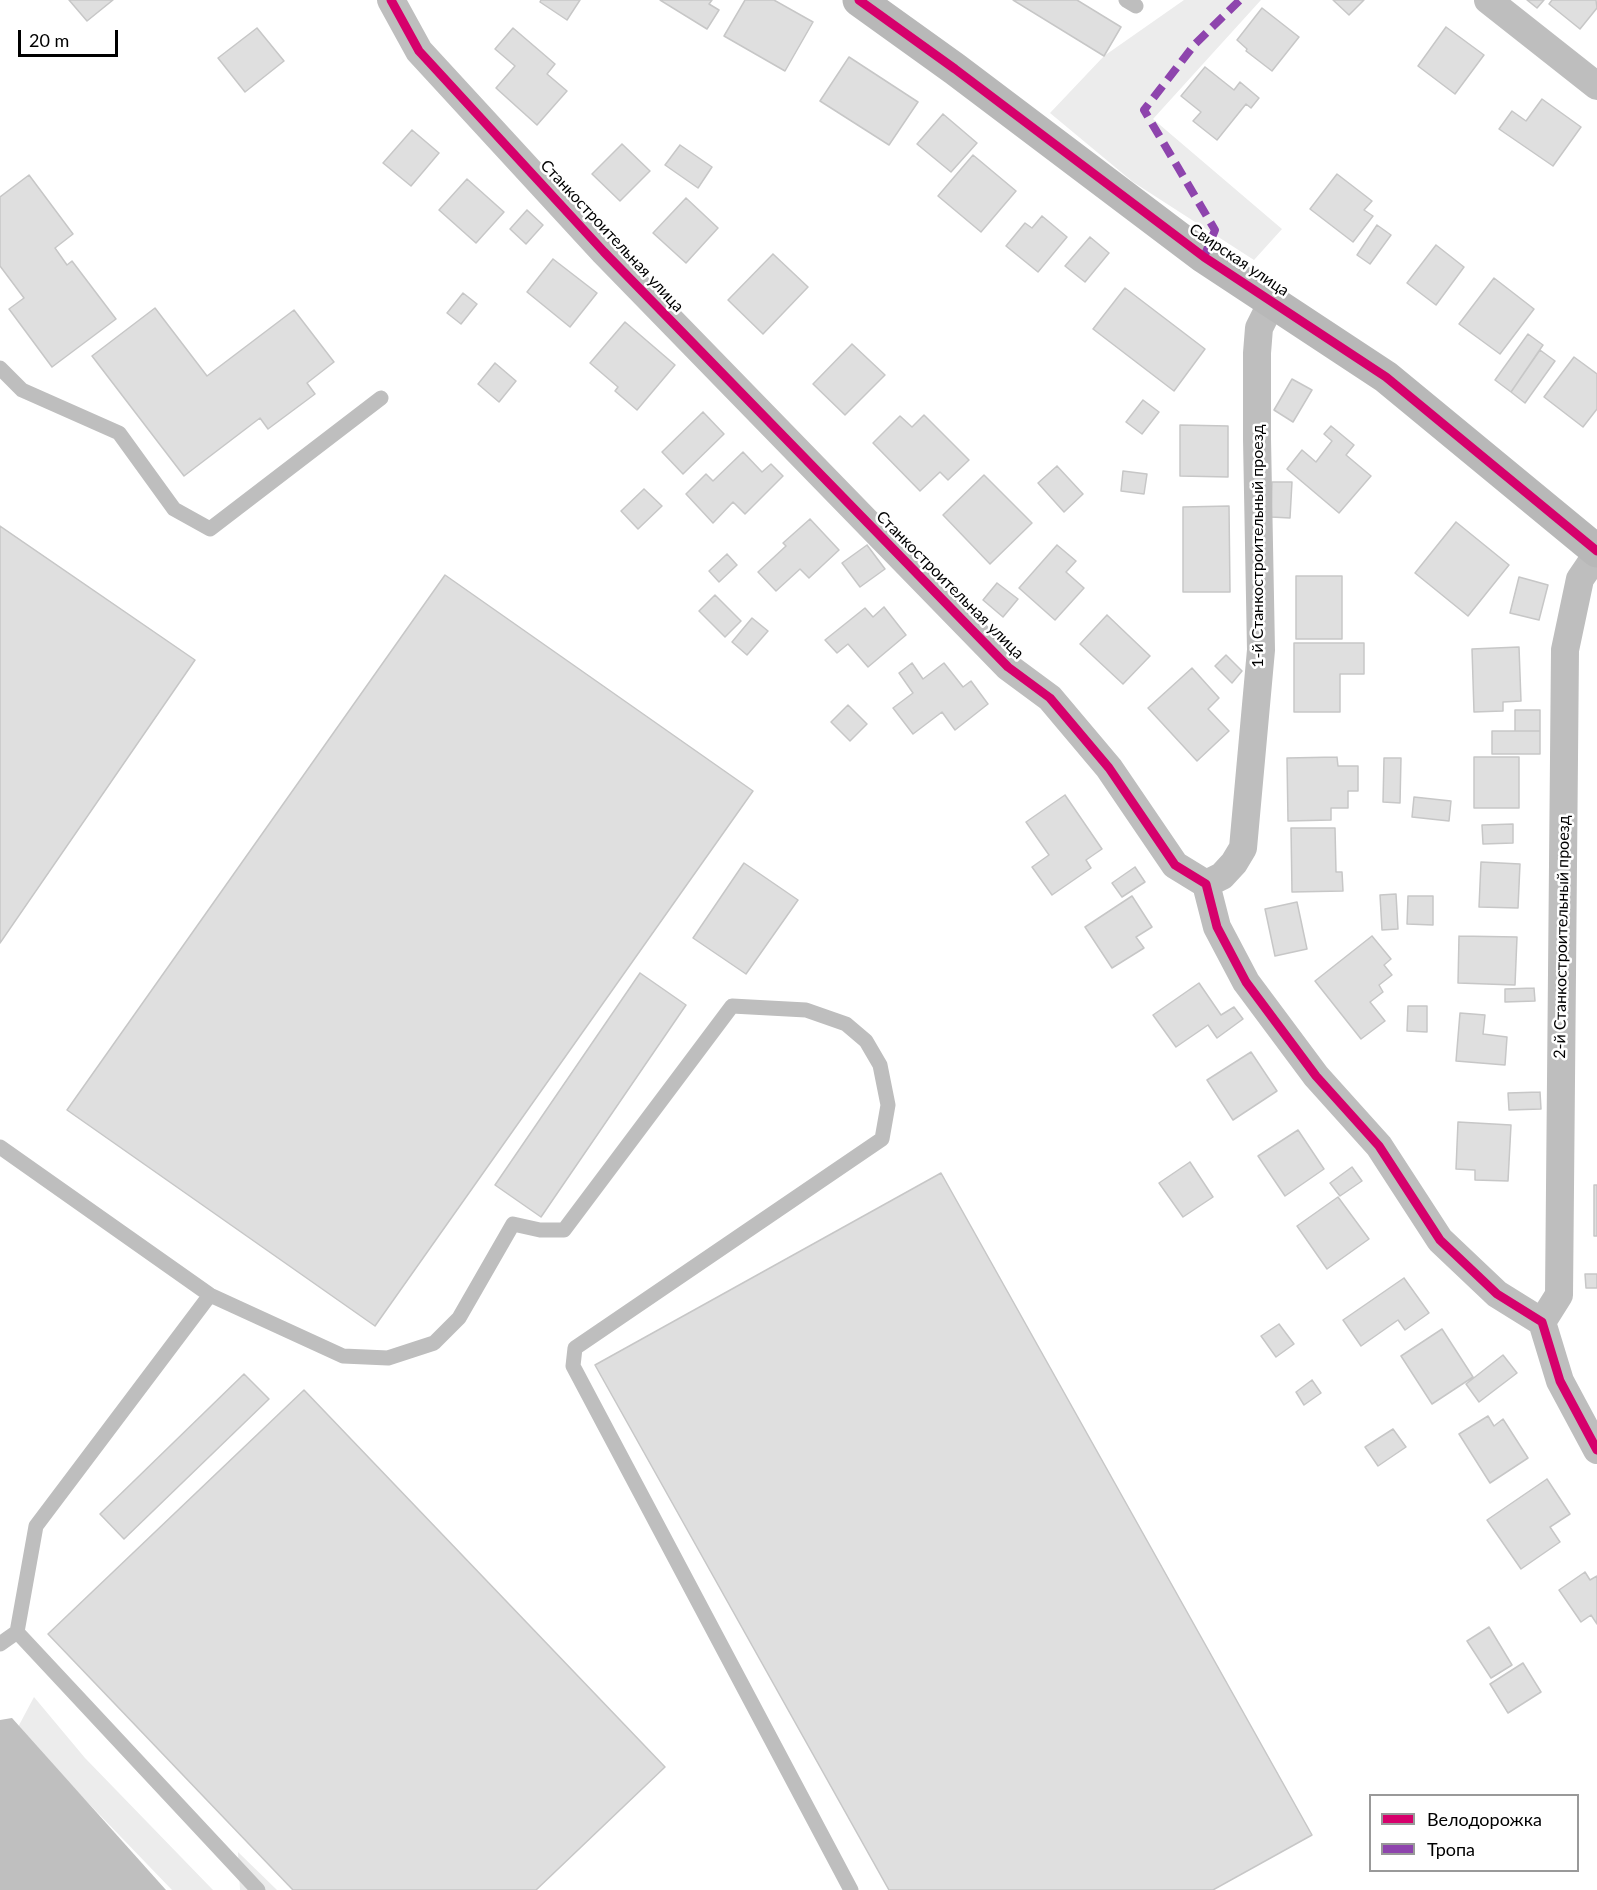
<!DOCTYPE html>
<html>
<head>
<meta charset="utf-8">
<style>
  body { margin:0 }
  #map { position:relative; width:1597px; height:1890px; overflow:hidden; background:#fff; font-family:Lato,sans-serif }
  canvas { display:block }
  .legend { position:absolute; left:1369px; top:1794px; width:210px; height:78px; box-sizing:border-box; background:#fff; border:2px solid #999; margin:0; padding:8px 10px; list-style:none; font-size:18px; color:#000 }
  .legend li { display:flex; align-items:center; gap:12px; height:30px }
  .legend b { width:30px; border:2px solid #999 }
  .scale { position:absolute; left:18px; top:30px; width:100px; height:27px; box-sizing:border-box; border:3px solid #000; border-top:0; padding-left:8px; font-size:18px; line-height:21px; white-space:nowrap; color:#000; -webkit-text-stroke:4px #fff; paint-order:stroke }
</style>
</head>
<body>
<div id="map">
<canvas width="1597" height="1890"></canvas>
<ul class="legend">
<li><b style="height:8px;background:#d6006c"></b>Велодорожка</li>
<li><b style="height:8px;background:#8e44ad"></b>Тропа</li>
</ul>
<div class="scale">20 m</div>
</div>
<script>
const ctx = document.querySelector('canvas').getContext('2d');
ctx.lineJoin = 'round';
function fillPath(path, color) {
  ctx.fillStyle = color;
  ctx.fill(path, 'evenodd');
}
function shape(rows) {
  const path = new Path2D();
  for (const r of rows) {
    path.moveTo(r[0], r[1]);
    for (let i = 2; i < r.length; i += 2) path.lineTo(r[i], r[i + 1]);
  }
  return path;
}
function strokePath(path, color, width, dash) {
  ctx.strokeStyle = color;
  ctx.lineWidth = width;
  ctx.lineCap = dash ? 'butt' : 'round';
  ctx.setLineDash(dash || []);
  ctx.stroke(path);
}
function write(font, color, halo, rows, align = 'center') {
  ctx.font = font + ' Lato,sans-serif';
  ctx.lineWidth = 5;
  ctx.setLineDash([]);
  ctx.textBaseline = 'middle';
  ctx.strokeStyle = halo;
  ctx.fillStyle = color;
  for (const [text, x, y, turn = 0] of rows) {
    ctx.save();
    ctx.translate(x, y);
    ctx.rotate((+turn || 0) * Math.PI / 180);
    ctx.textAlign = isNaN(turn) ? turn : align;
    if (halo) ctx.strokeText(text, 0, 0);
    ctx.fillText(text, 0, 0);
    ctx.restore();
  }
}
const green = shape([
  [1184,0,1261,0,1153,119,1282,229,1254,260,1133,182,1050,113,1104,56],
  [34,1697,85,1758,213,1890,172,1890,17,1729],
  [238,1852,277,1890,240,1890]
]);
const water = shape([
  [12,1718,166,1890,0,1890,0,1720]
]);
const building = shape([
  [69,0,113,0,87,21,69,0],
  [541,0,580,0,567,20,540,2,541,0],
  [660,0,712,0,709,4,719,10,707,29,660,0],
  [745,0,774,0,813,22,785,71,724,36,745,0],
  [1013,0,1077,0,1121,27,1104,56,1013,0],
  [1333,0,1364,0,1349,15,1333,0],
  [1527,0,1544,0,1537,8,1527,0],
  [1552,0,1596,0,1597,8,1580,29,1549,4,1552,0],
  [1262,8,1299,37,1272,71,1246,51,1247,49,1237,40,1262,8],
  [1446,27,1484,55,1455,94,1418,66,1446,27],
  [257,28,284,61,245,92,218,58,257,28],
  [513,28,555,64,547,74,567,91,537,125,496,88,515,66,495,49,513,28],
  [849,57,918,102,889,145,820,101,849,57],
  [1205,67,1234,90,1240,82,1259,98,1251,108,1246,104,1217,140,1193,121,1201,112,1181,96,1205,67],
  [1542,99,1581,127,1553,166,1499,129,1512,111,1526,121,1542,99],
  [943,114,977,143,951,172,917,144,943,114],
  [412,130,439,153,411,186,383,163,412,130],
  [622,144,650,171,620,201,592,174,622,144],
  [680,145,712,167,698,188,665,165,680,145],
  [973,155,1016,191,981,232,938,196,973,155],
  [1337,174,1372,201,1364,210,1373,216,1353,242,1310,209,1337,174],
  [29,175,73,234,55,248,67,265,72,261,116,319,52,367,9,309,24,298,0,266,0,197,29,175],
  [467,179,504,212,476,243,439,210,467,179],
  [686,198,718,228,686,263,653,233,686,198],
  [527,210,543,225,526,244,510,229,527,210],
  [1042,216,1067,237,1038,272,1006,246,1025,223,1032,228,1042,216],
  [1377,225,1391,235,1370,264,1357,255,1377,225],
  [1090,237,1109,253,1085,282,1065,266,1090,237],
  [1436,245,1464,267,1436,305,1407,283,1436,245],
  [773,254,808,287,763,334,728,300,773,254],
  [553,259,597,293,570,327,527,292,553,259],
  [1494,278,1534,309,1500,354,1459,324,1494,278],
  [1125,288,1205,349,1174,391,1093,329,1125,288],
  [463,293,477,304,461,324,447,313,463,293],
  [155,308,207,376,294,310,334,362,307,383,315,394,268,429,260,418,184,476,92,356,155,308],
  [625,322,675,365,637,410,615,391,618,387,590,363,625,322],
  [1528,334,1543,345,1511,392,1495,380,1528,334],
  [852,344,885,375,845,415,813,384,852,344],
  [1540,350,1555,361,1525,403,1511,392,1540,350],
  [1574,357,1597,374,1597,409,1583,427,1544,397,1574,357],
  [495,363,516,381,499,402,478,384,495,363],
  [1292,379,1312,390,1293,422,1274,410,1292,379],
  [1143,400,1159,412,1142,434,1126,422,1143,400],
  [703,412,724,434,683,474,662,452,703,412],
  [924,415,969,460,948,480,940,472,920,491,873,443,900,416,912,427,924,415],
  [1180,425,1228,426,1228,477,1180,476,1180,425],
  [1331,426,1354,445,1346,455,1371,476,1339,513,1287,469,1302,450,1316,462,1332,441,1324,434,1331,426],
  [743,452,762,472,771,464,783,476,745,514,733,502,713,523,686,494,706,474,713,481,743,452],
  [1057,466,1083,494,1064,512,1038,483,1057,466],
  [1123,471,1147,474,1144,494,1121,491,1123,471],
  [984,475,1032,523,990,564,943,515,984,475],
  [1272,482,1292,482,1290,518,1271,517,1272,482],
  [644,489,662,506,638,529,621,511,644,489],
  [1229,506,1230,592,1183,592,1183,507,1229,506],
  [810,519,839,550,809,578,800,569,776,591,758,572,786,546,783,543,810,519],
  [1456,522,1509,565,1468,616,1415,573,1456,522],
  [0,526,195,660,0,943,0,526],
  [867,545,885,569,860,587,842,563,867,545],
  [1057,545,1076,561,1066,572,1084,588,1055,620,1019,588,1057,545],
  [727,554,737,565,719,582,709,571,727,554],
  [445,575,753,791,375,1326,67,1110,445,575],
  [1296,576,1342,576,1342,639,1296,639,1296,576],
  [1519,577,1548,585,1539,620,1510,613,1519,577],
  [997,583,1018,599,1003,617,983,600,997,583],
  [715,595,741,621,725,637,699,611,715,595],
  [884,607,906,635,868,667,848,644,837,653,825,640,865,608,873,617,884,607],
  [1107,615,1150,656,1123,684,1080,644,1107,615],
  [752,618,768,631,747,655,732,642,752,618],
  [1294,643,1364,643,1364,674,1340,674,1340,712,1294,712,1294,643],
  [1519,647,1521,701,1503,702,1503,711,1474,712,1472,649,1519,647],
  [1226,655,1242,671,1232,683,1215,666,1226,655],
  [912,663,923,679,944,663,963,687,971,681,988,704,955,730,942,712,913,734,893,708,913,693,899,673,912,663],
  [1192,668,1219,698,1208,709,1229,731,1197,761,1148,708,1192,668],
  [848,705,867,724,850,741,831,722,848,705],
  [1515,710,1540,710,1540,731,1515,731,1515,710],
  [1492,731,1540,731,1540,754,1492,754,1492,731],
  [1337,757,1338,766,1358,766,1358,791,1348,791,1348,808,1331,808,1331,820,1288,821,1287,758,1337,757],
  [1474,757,1519,757,1519,808,1474,808,1474,757],
  [1384,758,1401,758,1400,803,1383,802,1384,758],
  [1065,795,1102,849,1086,860,1091,868,1052,895,1032,867,1049,855,1026,822,1065,795],
  [1414,797,1451,801,1449,821,1412,817,1414,797],
  [1513,824,1513,843,1483,844,1482,825,1513,824],
  [1291,828,1335,828,1336,872,1342,872,1343,891,1292,892,1291,828],
  [1481,862,1520,864,1518,908,1479,907,1481,862],
  [744,863,798,900,746,974,693,938,744,863],
  [1135,867,1145,882,1122,897,1112,883,1135,867],
  [1396,894,1398,929,1382,930,1380,895,1396,894],
  [1132,896,1152,927,1136,937,1144,948,1112,968,1085,927,1132,896],
  [1408,896,1433,896,1433,925,1407,924,1408,896],
  [1297,902,1307,949,1275,956,1265,909,1297,902],
  [1372,936,1391,959,1384,965,1392,975,1379,985,1383,992,1370,1002,1385,1021,1361,1039,1315,981,1372,936],
  [1459,936,1517,937,1515,985,1458,983,1459,936],
  [640,973,686,1005,541,1217,495,1185,640,973],
  [1199,983,1221,1015,1234,1007,1243,1019,1217,1038,1208,1025,1176,1047,1153,1015,1199,983],
  [1534,988,1535,1001,1505,1002,1505,989,1534,988],
  [1408,1006,1427,1006,1427,1032,1407,1031,1408,1006],
  [1460,1013,1485,1015,1483,1034,1507,1037,1505,1065,1456,1061,1460,1013],
  [1251,1052,1277,1091,1233,1120,1207,1080,1251,1052],
  [1540,1092,1541,1109,1509,1110,1508,1093,1540,1092],
  [1458,1122,1511,1125,1508,1181,1475,1180,1475,1170,1456,1169,1458,1122],
  [1298,1130,1324,1169,1285,1196,1258,1156,1298,1130],
  [1190,1162,1213,1197,1183,1217,1159,1183,1190,1162],
  [1352,1167,1362,1181,1340,1196,1330,1183,1352,1167],
  [941,1173,1312,1835,1213,1890,889,1890,595,1365,941,1173],
  [1594,1185,1597,1185,1597,1236,1594,1236,1594,1185],
  [1338,1197,1369,1239,1327,1269,1297,1226,1338,1197],
  [1585,1274,1597,1274,1597,1288,1586,1288,1585,1274],
  [1404,1278,1429,1313,1405,1330,1398,1320,1361,1346,1343,1320,1404,1278],
  [1279,1324,1294,1344,1276,1357,1261,1336,1279,1324],
  [1442,1329,1473,1377,1432,1404,1401,1356,1442,1329],
  [1503,1355,1517,1373,1479,1402,1466,1384,1503,1355],
  [244,1374,269,1399,124,1539,100,1514,244,1374],
  [1312,1380,1321,1393,1304,1405,1296,1392,1312,1380],
  [304,1390,665,1767,536,1890,293,1890,48,1634,304,1390],
  [1488,1416,1494,1426,1503,1419,1528,1458,1490,1483,1459,1434,1488,1416],
  [1393,1429,1406,1447,1378,1466,1365,1447,1393,1429],
  [1547,1479,1570,1514,1550,1527,1560,1542,1521,1569,1487,1520,1547,1479],
  [1585,1572,1590,1580,1597,1576,1597,1624,1591,1615,1581,1622,1559,1590,1585,1572],
  [1489,1627,1512,1665,1491,1678,1467,1641,1489,1627],
  [1523,1663,1541,1692,1508,1713,1490,1684,1523,1663]
]);
const lane = shape([
  [1126,0,1136,6],
  [0,368,22,390,119,433,174,509,210,529,381,398],
  [0,1147,210,1295,343,1356,388,1358,434,1343,459,1318,513,1224,540,1230,564,1230,732,1006,806,1010,846,1024,866,1041,880,1065,888,1105,882,1139,575,1348,573,1366,851,1890],
  [17,1632,258,1890],
  [0,1644,17,1632,36,1526,210,1295]
]);
const street = shape([
  [391,0,419,51,604,252,1008,667,1050,698,1109,768,1175,865,1206,884,1217,927,1246,982,1316,1076,1379,1146,1440,1240,1497,1294,1542,1322,1560,1381,1597,1450],
  [1488,0,1597,86],
  [1206,884,1222,876,1234,863,1243,848,1261,650,1257,439,1257,353,1259,328,1272,302],
  [1542,1322,1559,1295,1565,650,1580,579,1597,554]
]);
const secondary = shape([
  [859,0,955,69,1204,257,1386,377,1597,551]
]);
const quiet = shape([
  [1204,257,1215,230,1144,110,1195,44,1240,0]
]);
const cycleway = shape([
  [391,0,419,51,604,252,1008,667,1050,698,1109,768,1175,865,1206,884,1217,927,1246,982,1316,1076,1379,1146,1440,1240,1497,1294,1542,1322,1560,1381,1597,1450],
  [859,0,955,69,1204,257,1386,377,1597,551]
]);
const streetNames = [
  ["Станкостроительная улица",612,236,47],
  ["Свирская улица",1239,260,34],
  ["1-й Станкостроительный проезд",1258,546,-90],
  ["Станкостроительная улица",950,585,45],
  ["2-й Станкостроительный проезд",1562,937,-89]
];
fillPath(green, '#ececec');
fillPath(water, '#bfbfbf');
fillPath(building, '#dfdfdf');
strokePath(building, '#c7c7c7', 1.5);
strokePath(lane, '#bebebe', 15);
strokePath(street, '#bebebe', 28);
strokePath(secondary, '#b8b8b8', 33);
strokePath(quiet, '#8e44ad', 8, [15, 8]);
strokePath(cycleway, '#d6006c', 9);
write('16px', '#000', '#fff', streetNames);
</script>
</body>
</html>
